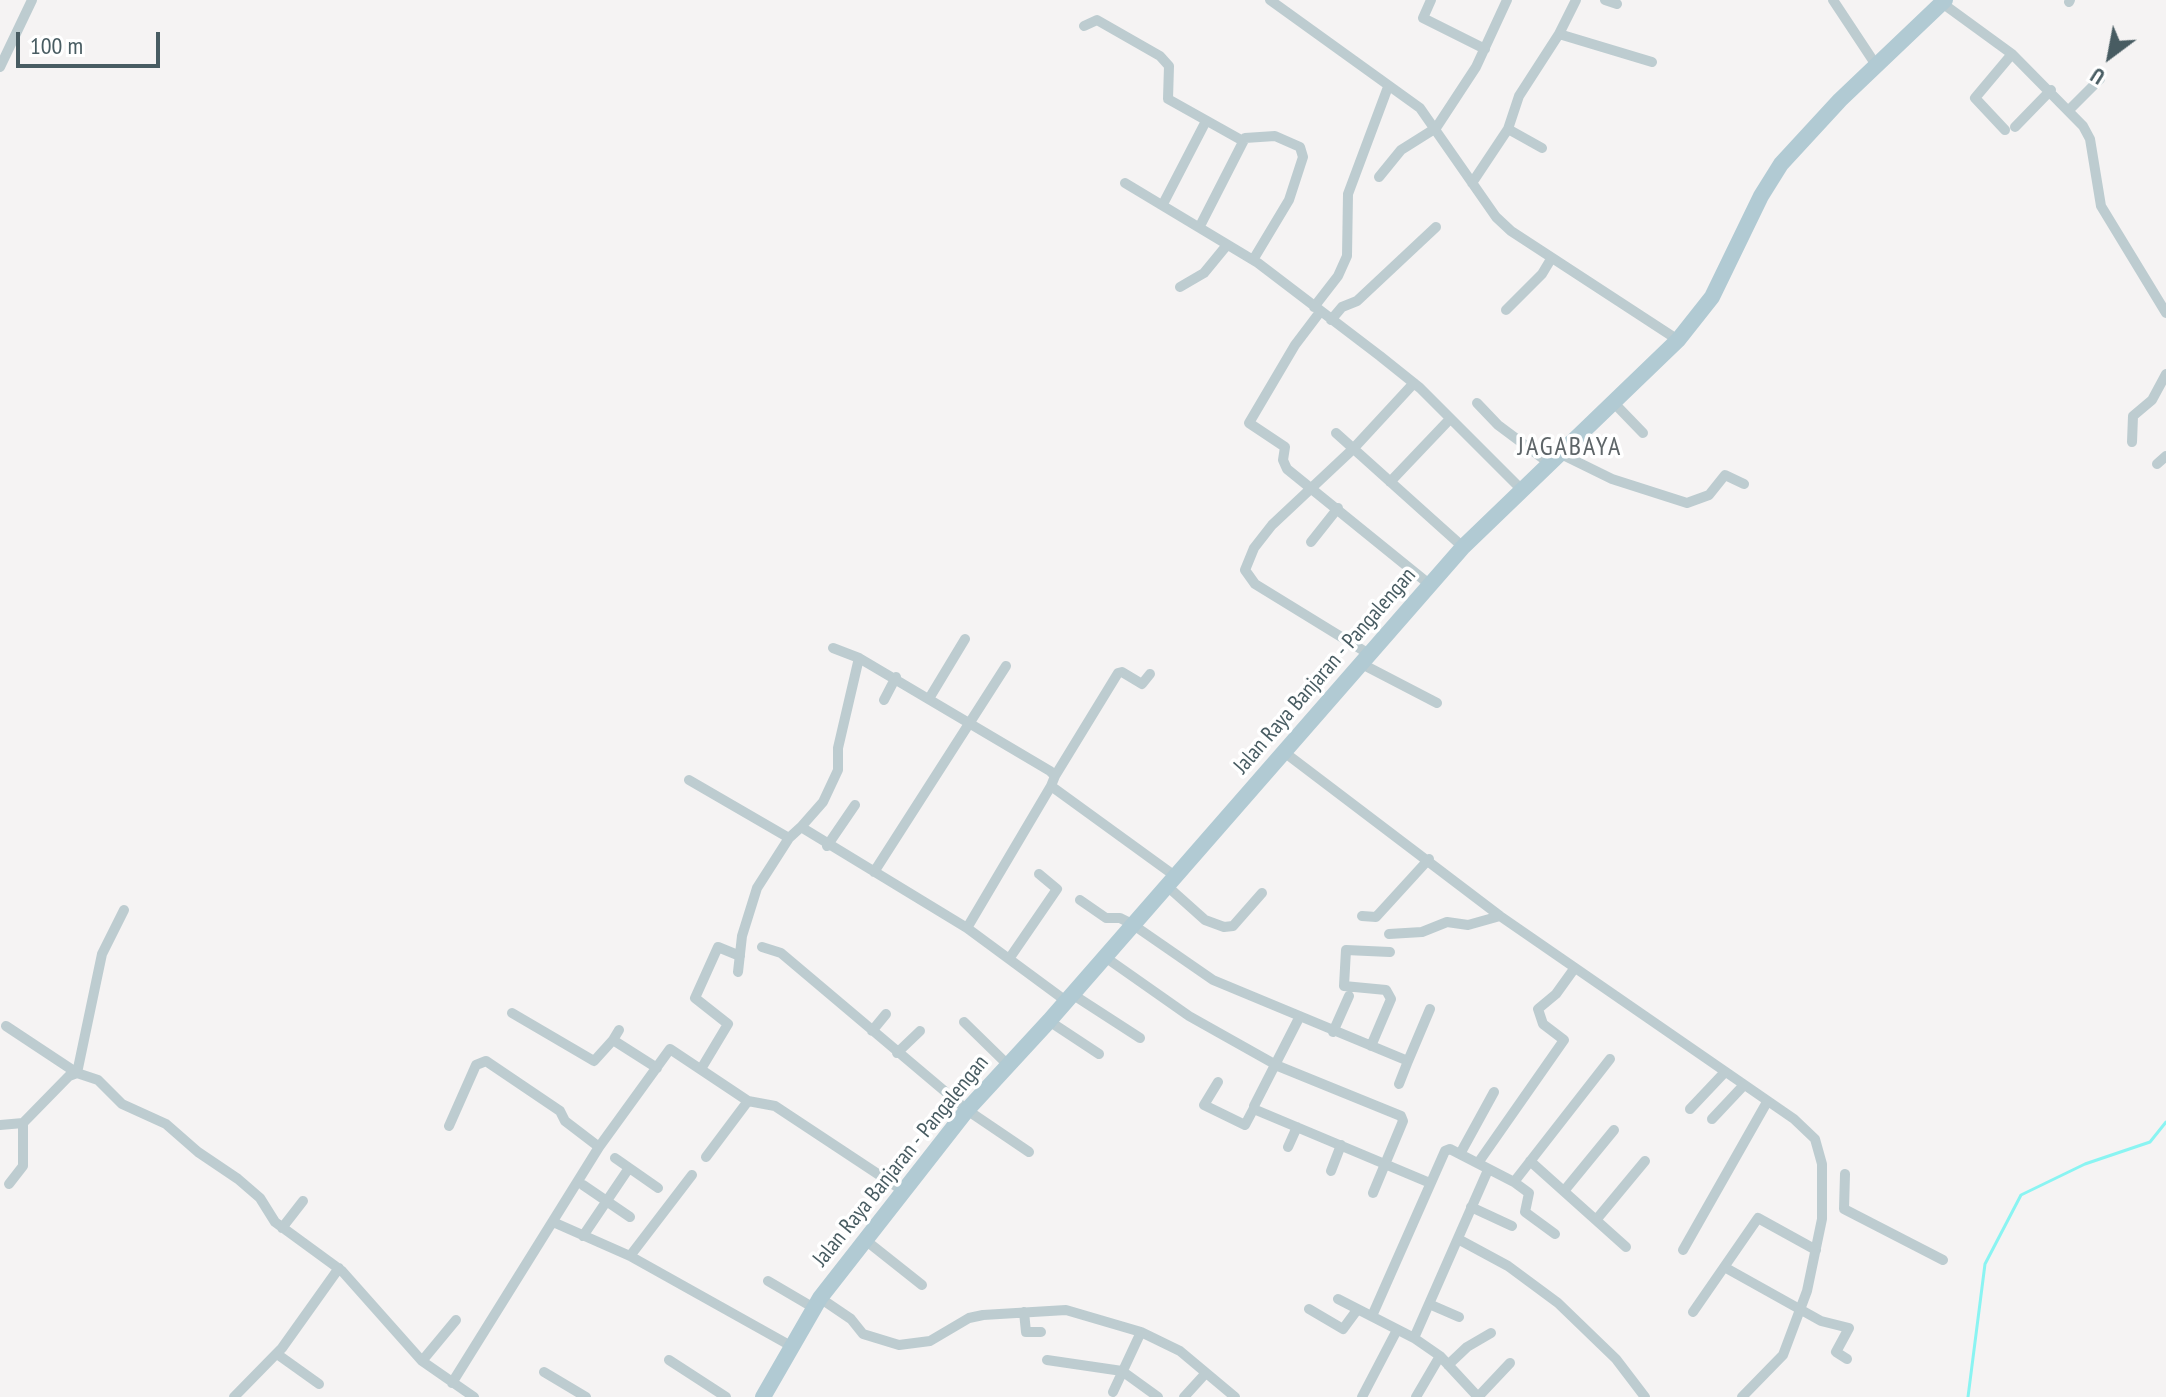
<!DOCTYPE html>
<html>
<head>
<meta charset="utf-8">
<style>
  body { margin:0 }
  #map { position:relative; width:2166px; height:1397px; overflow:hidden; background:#f5f3f3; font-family:"PT Sans Narrow",sans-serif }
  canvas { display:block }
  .north { position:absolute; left:2070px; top:16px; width:80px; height:80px; -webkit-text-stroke:6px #fff; paint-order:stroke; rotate:212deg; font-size:22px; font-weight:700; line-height:32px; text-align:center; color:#485c62 }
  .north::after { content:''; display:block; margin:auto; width:28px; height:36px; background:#485c62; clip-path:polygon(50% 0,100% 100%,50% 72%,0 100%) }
  .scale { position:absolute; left:16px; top:32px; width:144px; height:36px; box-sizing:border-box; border:4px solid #485c62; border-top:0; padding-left:10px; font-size:24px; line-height:28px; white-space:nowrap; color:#485c62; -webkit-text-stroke:6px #fff; paint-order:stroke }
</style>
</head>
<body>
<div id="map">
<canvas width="2166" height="1397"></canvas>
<div class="north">U</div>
<div class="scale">100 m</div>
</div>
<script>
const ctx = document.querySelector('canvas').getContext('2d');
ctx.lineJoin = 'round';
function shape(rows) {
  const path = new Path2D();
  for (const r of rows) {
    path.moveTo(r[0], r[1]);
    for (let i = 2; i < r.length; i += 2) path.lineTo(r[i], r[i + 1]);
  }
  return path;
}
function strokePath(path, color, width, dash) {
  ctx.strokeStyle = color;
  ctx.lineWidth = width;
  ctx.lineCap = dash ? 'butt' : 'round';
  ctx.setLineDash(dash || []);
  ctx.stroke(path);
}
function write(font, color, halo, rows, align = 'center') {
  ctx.font = font + ' "PT Sans Narrow",sans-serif';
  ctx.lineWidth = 7;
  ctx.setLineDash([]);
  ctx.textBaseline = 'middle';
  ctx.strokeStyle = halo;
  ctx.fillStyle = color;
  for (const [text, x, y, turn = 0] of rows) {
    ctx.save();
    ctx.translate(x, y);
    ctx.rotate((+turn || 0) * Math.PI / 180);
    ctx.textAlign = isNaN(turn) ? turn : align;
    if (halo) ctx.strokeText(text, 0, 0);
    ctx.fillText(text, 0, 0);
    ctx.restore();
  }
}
const stream = shape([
  [1968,1397,1985,1264,2021,1195,2085,1164,2150,1142,2166,1122]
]);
const street = shape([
  [1270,0,1420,108,1496,217,1511,231,1678,340],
  [1431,0,1423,18,1485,49],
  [1605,0,1617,4],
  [1833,0,1876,65],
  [2069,2,2070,0],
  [1942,3,2012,54,2083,126,2090,139,2101,206,2166,313],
  [1084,26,1097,20,1160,56,1169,66,1168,99,1243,141],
  [1559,34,1652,62],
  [0,67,32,0],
  [2069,110,2100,79],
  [2015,127,2051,90],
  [1508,129,1542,148],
  [2005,130,1975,98,2012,54],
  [1379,177,1401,150,1436,128,1476,67,1507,0],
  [1125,183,1258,263,1380,356,1420,388,1522,490],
  [1472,183,1508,129,1519,96,1559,34,1576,0],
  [1163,204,1206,121],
  [1200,226,1245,138,1275,136,1300,147,1303,157,1289,200,1253,260],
  [1180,287,1204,273,1227,245],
  [1314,307,1338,276,1347,256,1348,194,1388,87],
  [1506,310,1542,274,1551,259],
  [1320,312,1295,345,1249,423,1285,447,1283,460,1287,469,1429,584],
  [1331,320,1342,307,1357,301,1436,227],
  [1477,403,1498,425,1549,463],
  [1614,403,1643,433],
  [1336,433,1463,547],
  [2132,442,2133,416,2152,400,2166,374],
  [1559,453,1612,479,1687,503,1709,495,1725,475,1744,484],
  [2157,464,2166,456],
  [1390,482,1449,420],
  [1311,542,1338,508],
  [833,648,859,658,838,748,838,770,823,802,801,827,967,928,1066,1001],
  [1369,654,1255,584,1245,570,1254,548,1272,525,1353,449,1414,383],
  [859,658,1050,771,1055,776,1051,786,1175,876],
  [1360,663,1437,703],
  [930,697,965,639],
  [884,700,896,677],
  [1284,752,1500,916,1794,1119,1815,1139,1822,1164,1822,1219,1807,1291,1783,1355,1742,1397],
  [1055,776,1118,673,1122,672,1142,684,1150,674],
  [689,780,789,838],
  [827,846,855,805],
  [874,872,1006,666],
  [1167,886,1205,920,1224,927,1233,926,1262,893],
  [1080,900,1106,918,1120,918,1132,924,1213,980,1408,1061,1430,1009],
  [1362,916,1376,917,1429,859],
  [967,928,1051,786],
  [1389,934,1422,932,1447,922,1468,925,1500,916],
  [762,947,781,953,967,1110,1029,1152],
  [1105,957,1189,1016,1278,1066,1401,1116,1403,1121,1373,1193],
  [1009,959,1057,889,1039,874],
  [738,972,742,936,757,888,789,838,801,827],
  [1072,994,1140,1038],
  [512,1013,594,1061,613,1040],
  [1299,1018,1254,1106,1256,1110,1430,1183],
  [1049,1021,1099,1054],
  [964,1022,1007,1064],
  [6,1026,77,1073,102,954,124,910],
  [619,1030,613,1040,657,1068],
  [872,1031,886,1014],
  [1333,1032,1349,996],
  [1371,1046,1391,999,1386,990,1344,986,1346,950,1390,952],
  [897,1053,920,1031],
  [701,1069,728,1024,695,998,718,947,740,956],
  [1218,1082,1204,1105,1245,1125,1254,1108],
  [1399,1084,1408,1061],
  [748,1101,775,1106,902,1190],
  [1690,1109,1725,1072],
  [1712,1119,1744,1085],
  [0,1125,23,1123,69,1076,77,1073,98,1080,122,1104,166,1124,198,1152,238,1179,260,1198,275,1222,342,1271,422,1361,474,1397],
  [449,1126,476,1065,486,1061,560,1111,565,1121,599,1147],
  [1288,1147,1297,1127],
  [1460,1154,1494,1092],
  [615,1158,658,1188],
  [1530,1161,1626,1247],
  [1478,1163,1564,1040,1543,1024,1538,1009,1556,994,1574,969],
  [1331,1171,1341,1145],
  [1845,1174,1844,1209,1943,1260],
  [1514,1182,1529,1193,1525,1212,1555,1234],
  [9,1184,23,1166,23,1123],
  [583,1185,630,1217],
  [1564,1191,1614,1130],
  [1471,1207,1512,1226],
  [1596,1220,1645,1161],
  [553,1222,630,1256,791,1346],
  [282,1228,303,1201],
  [583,1236,629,1168],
  [864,1239,922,1285],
  [1458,1239,1508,1266,1558,1303,1616,1359,1645,1397],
  [1683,1250,1767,1102],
  [630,1256,692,1175],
  [1726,1268,1821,1321,1849,1328,1836,1352,1847,1359],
  [768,1281,814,1308],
  [820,1298,851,1319,863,1334,899,1345,930,1341,969,1318,983,1315,1066,1310,1141,1332,1180,1351,1235,1397],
  [1338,1299,1414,1338,1440,1356,1478,1397],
  [1429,1304,1459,1317],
  [1309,1309,1343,1329,1357,1310],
  [1024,1312,1026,1332,1041,1332],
  [1693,1312,1758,1218,1816,1250],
  [1372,1316,1445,1151,1450,1149,1514,1182,1610,1059],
  [1414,1338,1488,1170],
  [277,1354,319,1384],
  [669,1360,726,1397],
  [1047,1360,1122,1371,1158,1397],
  [422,1361,456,1320],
  [1448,1365,1467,1347,1491,1333],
  [544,1372,586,1397],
  [452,1383,599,1147,670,1049,748,1101,706,1157],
  [1113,1392,1141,1332],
  [234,1397,282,1348,339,1268],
  [1184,1397,1205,1374],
  [1362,1397,1397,1330],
  [1416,1397,1440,1356],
  [1478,1397,1510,1363]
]);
const primary = shape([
  [763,1397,820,1298,967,1110,1049,1021,1463,547,1678,340,1712,297,1761,196,1781,164,1840,100,1945,0]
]);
const streetNames = [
  ["Jalan Raya Banjaran - Pangalengan",1325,671,-49],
  ["Jalan Raya Banjaran - Pangalengan",901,1161,-51]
];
const quarterNames = [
  ["JAGABAYA",1570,448]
];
strokePath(stream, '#8af4f2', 3);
strokePath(street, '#bdccd0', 10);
strokePath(primary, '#b1cad3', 16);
write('22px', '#485c62', '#fff', streetNames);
ctx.letterSpacing = '2px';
write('26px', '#5e6568', '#fff', quarterNames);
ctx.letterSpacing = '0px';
</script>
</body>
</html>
